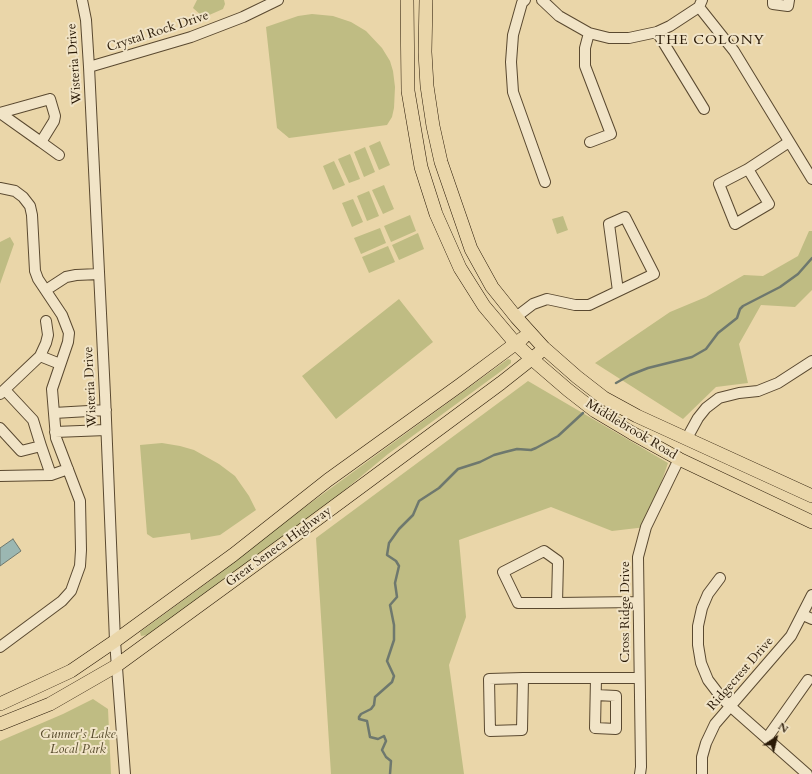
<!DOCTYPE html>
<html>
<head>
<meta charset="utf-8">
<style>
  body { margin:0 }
  #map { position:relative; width:812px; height:774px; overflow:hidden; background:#ead6a9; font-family:Cardo,serif }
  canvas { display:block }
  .north { position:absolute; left:756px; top:718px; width:40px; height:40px; -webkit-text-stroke:3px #f1e4c7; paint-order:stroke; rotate:35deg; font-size:11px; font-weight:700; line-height:16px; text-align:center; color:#2a1a07 }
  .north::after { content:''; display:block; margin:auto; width:14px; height:18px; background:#2a1a07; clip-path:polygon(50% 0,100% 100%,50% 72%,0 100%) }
</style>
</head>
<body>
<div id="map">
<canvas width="812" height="774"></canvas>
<div class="north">N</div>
</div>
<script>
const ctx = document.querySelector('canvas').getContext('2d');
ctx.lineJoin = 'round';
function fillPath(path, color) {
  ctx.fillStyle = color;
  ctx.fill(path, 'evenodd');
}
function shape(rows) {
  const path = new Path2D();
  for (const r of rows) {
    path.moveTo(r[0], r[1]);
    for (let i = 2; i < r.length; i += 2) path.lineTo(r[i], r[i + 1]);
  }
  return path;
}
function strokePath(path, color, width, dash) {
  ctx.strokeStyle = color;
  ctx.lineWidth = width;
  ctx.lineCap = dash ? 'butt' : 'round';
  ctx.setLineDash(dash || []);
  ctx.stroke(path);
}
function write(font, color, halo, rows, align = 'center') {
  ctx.font = font + ' Cardo,serif';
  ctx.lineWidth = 4;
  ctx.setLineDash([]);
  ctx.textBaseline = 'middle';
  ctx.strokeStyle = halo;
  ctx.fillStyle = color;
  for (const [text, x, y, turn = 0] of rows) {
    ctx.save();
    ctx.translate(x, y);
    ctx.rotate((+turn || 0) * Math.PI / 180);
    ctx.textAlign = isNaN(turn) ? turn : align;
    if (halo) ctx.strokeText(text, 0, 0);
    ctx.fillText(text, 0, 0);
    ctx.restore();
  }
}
const green = shape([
  [197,0,224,0,225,4,223,9,207,16,202,16,193,8],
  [312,14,333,16,351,22,366,31,382,48,390,61,393,71,395,87,394,108,392,117,387,125,289,138,277,128,266,27,298,16],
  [380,141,390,165,379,170,369,146],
  [365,147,375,172,364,177,354,152],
  [350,154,360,179,349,183,338,159],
  [334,161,345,185,333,190,323,166],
  [384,185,394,209,383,214,372,190],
  [369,191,379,216,367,221,357,196],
  [353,199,363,222,352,227,342,203],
  [410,215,416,231,391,242,384,226],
  [563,216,568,230,557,234,552,219],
  [380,228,386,243,361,254,354,238],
  [809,231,812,231,812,290,795,307,761,305,739,344,748,383,716,387,683,419,595,363,670,312,706,297,744,275,763,276,798,256],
  [418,233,424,249,399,260,392,245],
  [10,237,14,244,0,284,0,242],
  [388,246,395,262,369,273,362,257],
  [399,299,433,342,336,419,302,376],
  [508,359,511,360,511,363,504,369,388,454,335,498,155,630,147,635,141,636,140,632,215,577,253,545],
  [528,381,668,463,646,527,612,531,551,507,459,540,466,617,449,665,464,774,331,774,316,538],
  [162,443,180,446,194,450,219,464,235,476,249,496,256,510,220,535,191,540,190,533,153,538,147,534,140,445],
  [93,699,108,709,111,774,0,774,0,741,63,714]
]);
const water = shape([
  [13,539,21,551,0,566,0,548,13,539]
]);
const stream = shape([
  [616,383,630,375,648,368,692,357,706,349,718,333,737,318,740,309,743,306,780,287,798,274,812,258],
  [390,774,391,761,386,757,382,750,386,741,384,736,378,739,370,737,367,721,359,719,359,717,361,714,371,709,374,705,375,697,392,682,394,676,387,661,394,640,394,625,390,605,397,597,395,583,399,566,396,561,387,555,389,543,399,529,413,515,419,501,439,488,458,469,480,462,494,455,505,452,517,449,531,450,536,448,558,436,583,413]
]);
const minor = shape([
  [82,0,86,20,89,67,105,395,115,641,125,774],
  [525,0,522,3,513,35,511,62,513,92,545,182],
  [542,0,559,16,589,33,609,38,629,38,657,32,670,26,699,7,702,0],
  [773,0,773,4,788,6,789,0],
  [699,7,734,51,812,179],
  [657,32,704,109],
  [589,33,585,48,585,66,611,134,590,142],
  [89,67,191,37,243,17,278,0],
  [50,99,55,116,54,121,41,142,0,113,50,99],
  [41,142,59,155],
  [748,169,769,204,735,224,719,184,748,169,789,142],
  [0,188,15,191,23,197,30,206,32,215,35,271,38,279,62,315,69,333,68,342,52,389,56,438,80,501,81,550,80,566,71,591,62,601,0,647],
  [46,290,66,277,76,275,99,274],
  [516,317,533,304,547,299,575,305,589,305,654,274,625,217,609,224,618,291],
  [40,356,60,364],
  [5,390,33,420,41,446],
  [0,394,40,356,46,343,48,335,46,321],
  [54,413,106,410],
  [0,428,21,451,41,446,51,475],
  [55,432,106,430],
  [687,438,698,418,706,408,719,398,739,393,758,391,778,383,812,361],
  [0,476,51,475,68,469],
  [720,578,708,594,702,608,698,626,698,645,701,663,708,680,721,697,730,706,807,774],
  [557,603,558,561,544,551,503,572,518,603,557,603,638,602],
  [803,615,812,619],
  [523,678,522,730,490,731,489,679,523,678,639,678],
  [596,695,616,696,616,729,595,728,596,678],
  [767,738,808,680],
  [640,774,641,767,638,557,646,527,679,459],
  [702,774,702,757,706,743,715,724,791,636,812,595]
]);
const major = shape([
  [407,0,408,91,421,167,436,214,460,268,484,306,516,344,532,359,568,390,595,411,632,433,679,459,812,522],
  [426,0,425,52,427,86,433,126,441,162,471,249,492,287,516,317,544,348,577,377,604,398,637,416,812,496],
  [0,704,71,671,115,641,233,555,328,480,460,385,523,338],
  [0,724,50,704,116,666,297,534,501,383,539,353]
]);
const streetNames = [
  ["Crystal Rock Drive",158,32,-18],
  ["Wisteria Drive",75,64,-94],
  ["Wisteria Drive",91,387,-93],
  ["Middlebrook Road",631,430,31],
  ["Great Seneca Highway",279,547,-36],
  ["Cross Ridge Drive",626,612,-90],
  ["Ridgecrest Drive",741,674,-49]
];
const parkNames = [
  ["Gunner's Lake",78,735],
  ["Local Park",78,750]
];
const neighbourhoodNames = [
  ["THE COLONY",710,41]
];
fillPath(green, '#bfbc83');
fillPath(water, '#9bb7b2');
strokePath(water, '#6e786e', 1);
strokePath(stream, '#6e786e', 2.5);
strokePath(minor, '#5a4930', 12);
strokePath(major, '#2a1a07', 14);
strokePath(minor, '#f1e4c7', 10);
strokePath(major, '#ead6a9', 13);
write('13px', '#2a1a07', '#f1e4c7', streetNames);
write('italic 13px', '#574b2c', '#f1e4c7', parkNames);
ctx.letterSpacing = '1px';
write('14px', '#2a1a07', '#f1e4c7', neighbourhoodNames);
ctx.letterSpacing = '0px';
</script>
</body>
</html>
